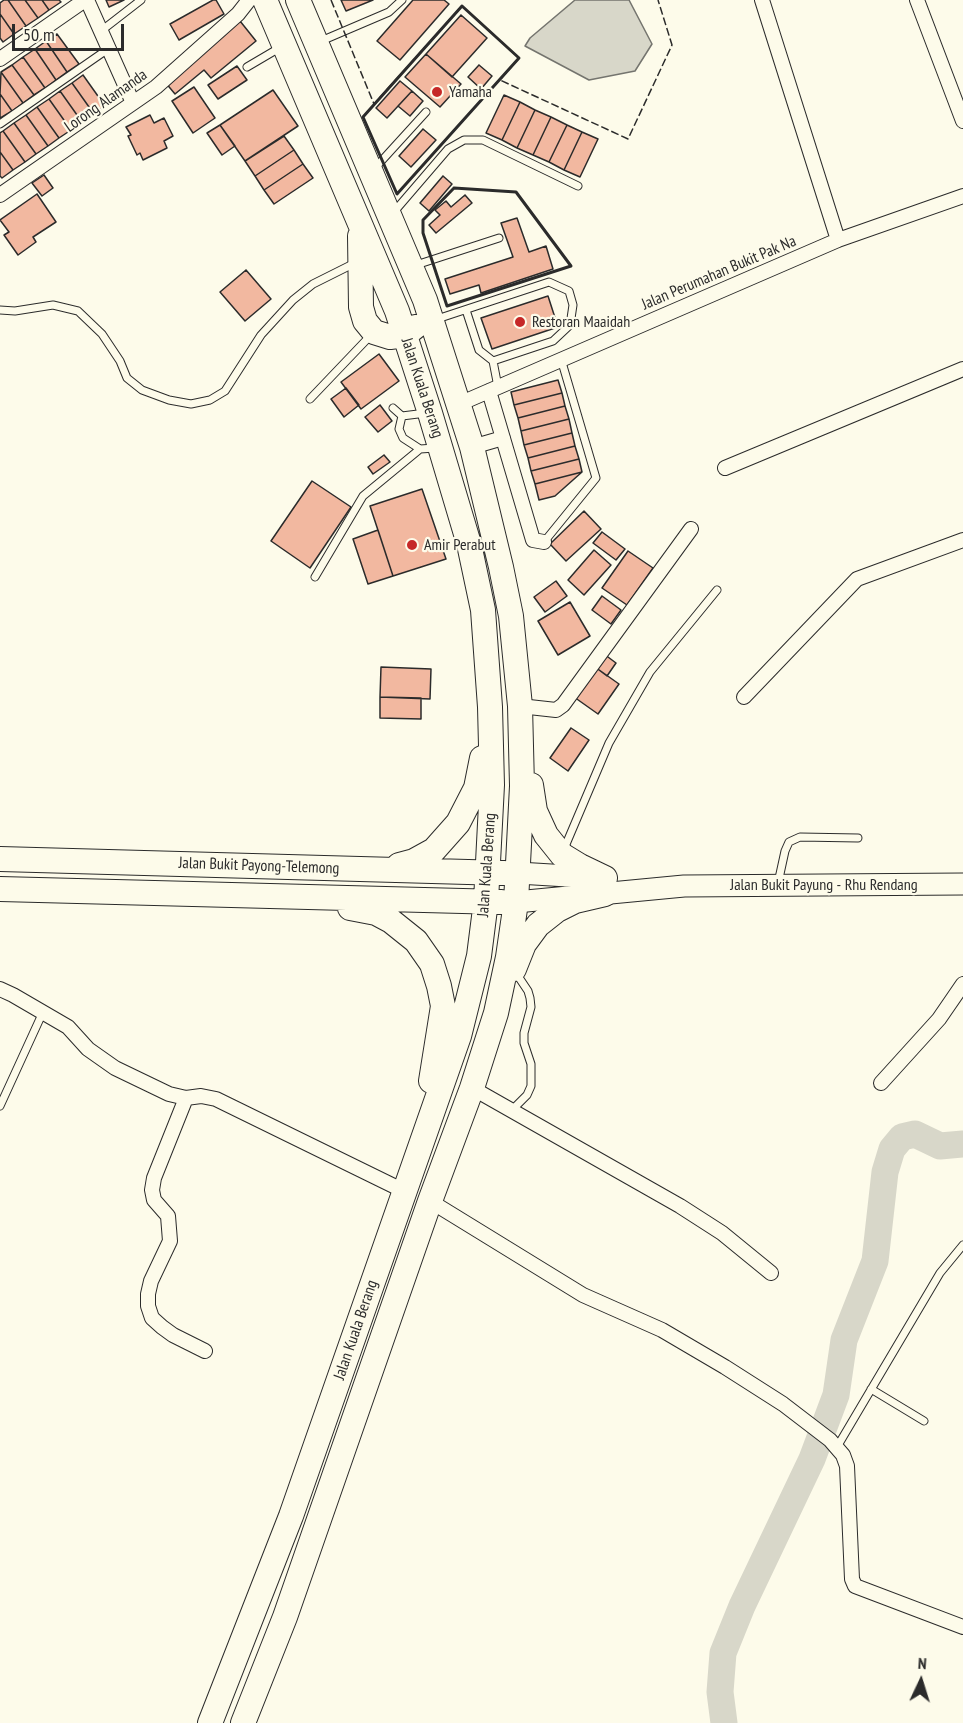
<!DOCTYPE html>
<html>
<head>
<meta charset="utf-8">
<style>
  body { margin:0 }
  #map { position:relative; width:963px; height:1723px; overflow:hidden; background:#fdfbea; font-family:"PT Sans Narrow",sans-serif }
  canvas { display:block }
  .north { position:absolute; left:891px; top:1651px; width:60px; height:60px; -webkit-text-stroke:4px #fdfbea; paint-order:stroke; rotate:4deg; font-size:16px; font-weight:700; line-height:24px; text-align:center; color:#2b2b2b }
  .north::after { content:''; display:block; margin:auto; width:21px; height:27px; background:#2b2b2b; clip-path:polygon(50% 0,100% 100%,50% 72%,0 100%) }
  .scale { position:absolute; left:12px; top:24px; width:112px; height:27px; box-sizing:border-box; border:3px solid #2b2b2b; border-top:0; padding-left:8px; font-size:18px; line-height:21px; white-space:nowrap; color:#2b2b2b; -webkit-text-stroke:4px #fdfbea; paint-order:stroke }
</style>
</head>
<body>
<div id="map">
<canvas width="963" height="1723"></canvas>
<div class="north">N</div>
<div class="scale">50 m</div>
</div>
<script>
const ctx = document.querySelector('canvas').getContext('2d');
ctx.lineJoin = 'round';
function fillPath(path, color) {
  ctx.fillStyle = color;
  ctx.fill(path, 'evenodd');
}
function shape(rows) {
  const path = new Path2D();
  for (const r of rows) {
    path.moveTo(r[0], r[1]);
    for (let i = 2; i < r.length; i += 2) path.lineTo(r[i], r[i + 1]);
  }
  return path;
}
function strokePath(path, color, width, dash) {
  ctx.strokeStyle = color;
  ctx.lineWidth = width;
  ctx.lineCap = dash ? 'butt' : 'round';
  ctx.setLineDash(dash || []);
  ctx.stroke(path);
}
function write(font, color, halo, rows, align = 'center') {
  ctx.font = font + ' "PT Sans Narrow",sans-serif';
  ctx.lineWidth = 4.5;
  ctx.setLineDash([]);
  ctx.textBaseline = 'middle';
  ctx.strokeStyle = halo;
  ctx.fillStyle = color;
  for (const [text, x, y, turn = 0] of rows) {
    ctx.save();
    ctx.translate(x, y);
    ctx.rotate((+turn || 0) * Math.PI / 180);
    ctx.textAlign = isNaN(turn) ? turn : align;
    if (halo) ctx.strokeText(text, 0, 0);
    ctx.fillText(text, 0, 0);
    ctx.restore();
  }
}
const water = shape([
  [575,0,629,0,652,44,635,71,589,80,525,46,530,38,575,0]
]);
const river = shape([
  [724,1723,720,1692,723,1653,742,1606,812,1459,836,1395,844,1340,875,1261,885,1172,892,1149,902,1137,915,1134,940,1146,963,1144]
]);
const building = shape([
  [4,0,8,0,26,26,14,34,0,14,0,3,4,0],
  [8,0,25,0,38,18,26,26,8,0],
  [25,0,42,0,49,10,38,18,25,0],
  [42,0,59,0,61,2,49,10,42,0],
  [106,0,124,0,109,7,106,0],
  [213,0,216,0,224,14,179,40,170,24,213,0],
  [341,0,373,0,346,11,341,0],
  [413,0,444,0,449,4,400,60,377,41,413,0],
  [0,14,14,34,3,42,0,38,0,14],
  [461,15,487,38,452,77,426,54,461,15],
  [240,21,256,41,211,78,204,70,175,94,165,82,240,21],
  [57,34,79,64,67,72,46,41,57,34],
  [46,41,67,72,56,80,35,49,46,41],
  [35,49,56,80,45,88,23,57,35,49],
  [426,54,461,84,440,107,405,77,426,54],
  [23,57,45,88,34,95,12,65,23,57],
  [12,65,34,95,23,103,1,72,12,65],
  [479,65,492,76,481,89,468,77,479,65],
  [237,66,247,80,218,99,208,85,237,66],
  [1,72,23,103,12,111,0,94,1,72],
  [83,75,105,106,94,114,72,83,83,75],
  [400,81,412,91,387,118,376,108,400,81],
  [72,83,94,114,82,122,60,91,72,83],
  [194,87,215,118,193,133,172,101,194,87],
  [273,90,298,126,245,161,220,125,273,90],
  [60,91,82,122,71,130,49,99,60,91],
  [412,91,423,101,410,116,398,106,412,91],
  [0,94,12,111,0,118,0,94],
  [504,95,520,102,502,140,486,133,504,95],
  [49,99,71,130,59,138,37,107,49,99],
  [520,102,535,110,517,148,502,140,520,102],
  [37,107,59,138,48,146,26,115,37,107],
  [535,110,551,117,533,155,517,148,535,110],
  [26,115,48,146,36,154,14,123,26,115],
  [150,115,154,123,164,118,173,136,164,141,167,148,143,160,140,153,137,155,128,136,131,135,126,127,150,115],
  [551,117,567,125,549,162,533,155,551,117],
  [14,123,36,154,25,162,3,131,14,123],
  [220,125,235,146,222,155,207,133,220,125],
  [567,125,582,132,564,170,549,162,567,125],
  [423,129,436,140,411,167,399,156,423,129],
  [3,131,25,162,13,170,0,152,0,133,3,131],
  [582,132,598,139,580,177,564,170,582,132],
  [284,136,294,150,255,176,245,161,284,136],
  [294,150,303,164,264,190,255,176,294,150],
  [0,152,13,170,2,178,0,176,0,152],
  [303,164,313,178,274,204,264,190,303,164],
  [44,175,53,188,42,196,32,183,44,175],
  [443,176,452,184,429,211,420,203,443,176],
  [37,194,56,222,33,237,36,242,18,255,4,235,9,232,0,220,37,194],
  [465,195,472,203,436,233,429,225,440,215,435,210,446,201,451,207,465,195],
  [517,218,529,252,546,246,553,269,481,293,479,285,450,294,445,279,513,257,501,223,517,218],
  [246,270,271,299,245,321,220,292,246,270],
  [548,296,558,327,492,349,481,318,548,296],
  [379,354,399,381,361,409,341,382,379,354],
  [558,380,562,393,514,405,511,392,558,380],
  [346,388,359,405,344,417,331,399,346,388],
  [562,393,565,406,518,418,514,405,562,393],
  [380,405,392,421,378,432,365,417,380,405],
  [565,406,569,419,521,431,518,418,565,406],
  [569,419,572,433,524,445,521,431,569,419],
  [572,433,575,446,528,458,524,445,572,433],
  [575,446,579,459,531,471,528,458,575,446],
  [384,455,390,462,373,474,368,467,384,455],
  [579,459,582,472,535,484,531,471,579,459],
  [582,472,555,496,539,500,535,484,582,472],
  [312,481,351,507,310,568,271,541,312,481],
  [422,489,446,559,393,576,370,506,422,489],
  [584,511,601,529,566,561,550,544,584,511],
  [378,530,393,576,368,584,353,539,378,530],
  [602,532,625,549,616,560,593,543,602,532],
  [594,550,611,565,584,595,568,580,594,550],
  [628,551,653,568,627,605,602,588,628,551],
  [556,581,567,596,545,612,534,597,556,581],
  [602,596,621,610,611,624,592,610,602,596],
  [570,602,590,636,558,655,538,621,570,602],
  [604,654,616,663,607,676,595,667,604,654],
  [381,667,431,669,430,699,380,697,381,667],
  [595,667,619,684,598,714,574,697,595,667],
  [380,697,421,698,421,719,380,718,380,697],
  [571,728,589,740,568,771,550,758,571,728]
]);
const lane = shape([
  [101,31,141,0],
  [321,41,389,12,402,0],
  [247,67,281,47],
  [0,124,108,49],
  [375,168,426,112],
  [393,213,448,149,464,140,483,140,578,186],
  [416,265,499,238],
  [0,310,15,311,53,305,78,311,102,334,120,361,127,378,142,390,169,400,191,404,210,400,225,391,261,335,293,300,313,284,355,263],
  [434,320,549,282,569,291,573,305,570,325,553,341,493,361,479,350,466,310],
  [493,361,498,387],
  [310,399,372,334],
  [393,408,402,416],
  [420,449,403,438,399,429,402,416,426,413],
  [544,542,596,478,561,359],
  [315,577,363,496,420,449,435,448],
  [564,849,609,743,650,672,717,590],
  [778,883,785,851,789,842,800,837,858,838],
  [0,1106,43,1012],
  [512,1110,527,1095,531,1086,531,1064,524,1043,524,1033,531,1007,530,998,528,991,516,973],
  [871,1389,924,1421],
  [837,1447,940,1273,963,1245]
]);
const street = shape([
  [87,0,133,103],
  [762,0,838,240],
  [917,0,963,121],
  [0,59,85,0],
  [0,195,156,87,238,14,249,0],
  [489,391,533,540,544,542],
  [459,404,838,240,963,196],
  [472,447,503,438],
  [725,468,963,369],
  [744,697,857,579,963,540],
  [520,706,556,710,563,705,691,529],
  [0,989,13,995,68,1027,88,1049,115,1068,169,1094,186,1098,201,1096,216,1099,404,1191],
  [881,1083,939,1019,963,984],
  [472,1088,680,1206,722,1233,771,1273],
  [186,1098,154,1178,152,1190,154,1200,168,1216,170,1241,151,1281,148,1294,148,1306,152,1318,162,1327,173,1335,205,1351],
  [430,1201,583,1295,662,1330,725,1367,783,1404,830,1440,843,1455,847,1466,852,1579,855,1586,963,1627]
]);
const primary = shape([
  [518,873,601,878],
  [516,902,684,886,963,884]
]);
const highway = shape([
  [360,236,361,307,365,321,374,332,390,337,405,335,415,327],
  [531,785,535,811,546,835,562,855,580,866,605,878],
  [0,859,504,873],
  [399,865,414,861,434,850,458,823,476,788,482,758],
  [0,889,501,902],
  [350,908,376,913,391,921,416,941,432,964,439,986,443,1006,431,1081],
  [514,969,524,944,538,925,557,910,575,901,605,894],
  [210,1723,291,1516,459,1036,479,956,486,901,492,785,490,707,483,610,469,544,430,413,397,311,265,0],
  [243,1723,285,1617,430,1201,472,1088,496,1013,508,957,516,902,522,786,520,706,511,616,501,567,472,447,425,300,298,0]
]);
const fence = shape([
  [331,0,374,104,462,6,519,58,500,80,628,139,672,45,658,0]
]);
const wall = shape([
  [462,6,519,58,397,194,363,117,462,6],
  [454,188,516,192,571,266,447,306,423,233,423,220,454,188]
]);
const markers = [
  [437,92,6,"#c62828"],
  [520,322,6,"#c62828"],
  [412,545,6,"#c62828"]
];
const poiNames = [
  ["Yamaha",449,92],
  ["Restoran Maaidah",532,322],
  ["Amir Perabut",424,545]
];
const streetNames = [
  ["Lorong Alamanda",106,101,-35],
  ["Jalan Perumahan Bukit Pak Na",719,273,-23],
  ["Jalan Kuala Berang",422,388,72],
  ["Jalan Kuala Berang",487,865,-86],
  ["Jalan Bukit Payong-Telemong",259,866,2],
  ["Jalan Bukit Payung - Rhu Rendang",824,885],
  ["Jalan Kuala Berang",356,1330,-71]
];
fillPath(water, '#d8d7c9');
strokePath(water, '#74746e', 1.5);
strokePath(river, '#d8d7c9', 27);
fillPath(building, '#f2b8a0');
strokePath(building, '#2b2b2b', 1.5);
strokePath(lane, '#2b2b2b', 9);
strokePath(street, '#2b2b2b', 16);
strokePath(primary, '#2b2b2b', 23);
strokePath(highway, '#2b2b2b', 26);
strokePath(lane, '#fdfbea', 7);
strokePath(street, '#fdfbea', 14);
strokePath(primary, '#fdfbea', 21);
strokePath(highway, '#fdfbea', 24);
strokePath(fence, '#2b2b2b', 1.5, [8, 3]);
strokePath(wall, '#2b2b2b', 3);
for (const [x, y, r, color] of markers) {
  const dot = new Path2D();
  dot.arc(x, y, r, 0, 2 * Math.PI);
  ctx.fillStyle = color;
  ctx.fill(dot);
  strokePath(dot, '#fdfbea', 2);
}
write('16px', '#2b2b2b', '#fdfbea', poiNames, 'left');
write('16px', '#2b2b2b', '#fdfbea', streetNames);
</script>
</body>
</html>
